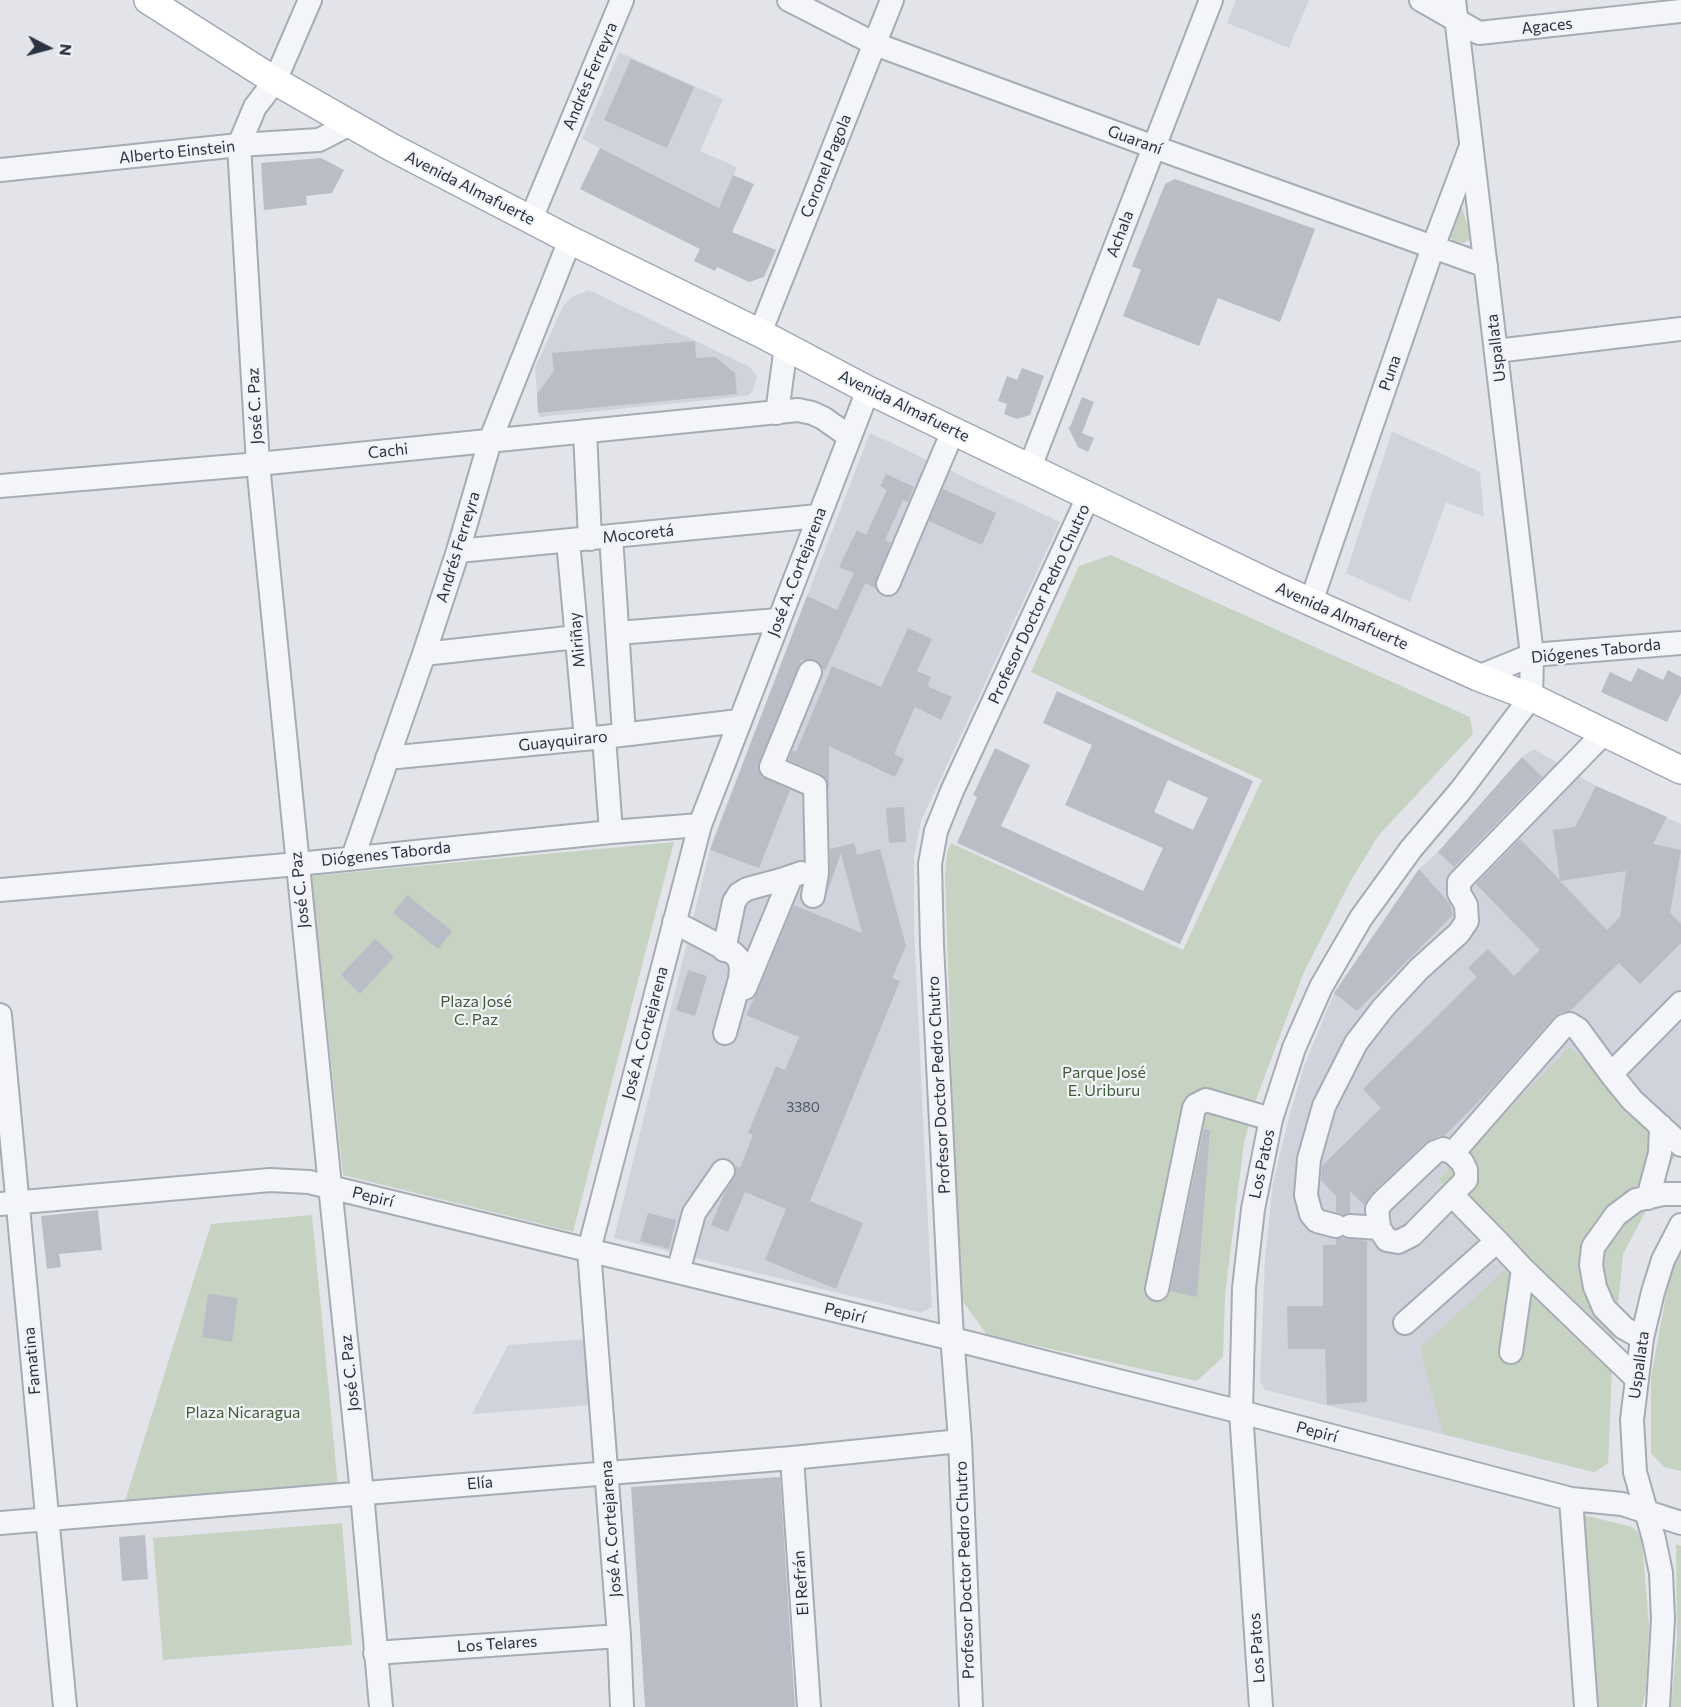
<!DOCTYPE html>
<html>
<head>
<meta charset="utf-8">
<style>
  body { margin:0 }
  #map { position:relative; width:1681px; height:1707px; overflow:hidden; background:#e2e4ea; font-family:Commissioner,sans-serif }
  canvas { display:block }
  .north { position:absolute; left:18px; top:18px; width:60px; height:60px; -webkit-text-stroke:4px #f1f3f7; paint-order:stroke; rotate:96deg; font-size:16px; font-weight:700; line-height:24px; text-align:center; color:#2a3141 }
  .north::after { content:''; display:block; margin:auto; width:21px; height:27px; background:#2a3141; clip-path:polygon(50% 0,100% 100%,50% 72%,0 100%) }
</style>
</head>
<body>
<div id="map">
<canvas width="1681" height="1707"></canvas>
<div class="north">N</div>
</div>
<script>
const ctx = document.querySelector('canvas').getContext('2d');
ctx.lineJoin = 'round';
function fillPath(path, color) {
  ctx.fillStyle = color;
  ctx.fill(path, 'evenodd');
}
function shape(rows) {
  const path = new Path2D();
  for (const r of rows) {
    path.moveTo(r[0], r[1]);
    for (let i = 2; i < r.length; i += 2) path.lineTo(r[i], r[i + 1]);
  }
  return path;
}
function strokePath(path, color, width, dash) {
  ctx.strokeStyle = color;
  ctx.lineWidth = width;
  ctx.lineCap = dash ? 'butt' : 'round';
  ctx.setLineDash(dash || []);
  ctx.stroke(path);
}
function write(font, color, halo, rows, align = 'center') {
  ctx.font = font + ' Commissioner,sans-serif';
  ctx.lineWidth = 4.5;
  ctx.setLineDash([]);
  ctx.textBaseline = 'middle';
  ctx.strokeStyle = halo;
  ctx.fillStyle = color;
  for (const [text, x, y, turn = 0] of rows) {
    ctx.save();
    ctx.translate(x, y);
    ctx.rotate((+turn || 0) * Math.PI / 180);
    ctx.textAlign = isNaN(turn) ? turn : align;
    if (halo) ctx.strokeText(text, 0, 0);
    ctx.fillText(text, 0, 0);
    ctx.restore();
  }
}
const built = shape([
  [1236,0,1309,0,1289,48,1227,23],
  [619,52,723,99,700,151,737,167,719,208,582,139],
  [589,290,750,367,757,377,753,391,748,395,737,397,539,417,535,368,563,306,572,297],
  [1392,431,1480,472,1484,517,1446,502,1410,602,1346,573],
  [870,433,1060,522,921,821,914,858,914,929,932,1307,921,1313,614,1238,712,842],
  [1534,749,1596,786,1681,824,1681,1145,1623,1254,1612,1366,1608,1463,1594,1472,1265,1390,1260,1381,1265,1259,1273,1183,1290,1113,1305,1064,1334,993,1419,869,1438,852,1522,757],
  [589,1339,593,1405,472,1414,508,1345]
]);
const green = shape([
  [1462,208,1470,233,1469,240,1463,243,1454,241,1450,237,1460,209],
  [1111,555,1470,717,1473,734,1378,836,1350,882,1303,974,1255,1102,1244,1142,1225,1296,1223,1357,1197,1381,987,1335,959,1296,945,875,947,853,951,843,1183,950,1262,780,1031,672,1079,566],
  [674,842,573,1232,343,1175,311,876],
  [1570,1047,1679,1148,1623,1254,1614,1345,1438,1180],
  [312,1215,339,1497,124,1504,211,1224],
  [1681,1250,1681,1471,1664,1467,1651,1453,1651,1377,1671,1268],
  [1510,1265,1612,1366,1608,1463,1594,1472,1443,1434,1420,1348],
  [1588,1516,1632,1527,1637,1531,1642,1541,1649,1626,1646,1690,1642,1707,1591,1707,1583,1517],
  [342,1523,352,1645,163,1660,153,1538],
  [1676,1544,1681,1546,1681,1707,1671,1707,1677,1638]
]);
const building = shape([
  [631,59,694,87,667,148,604,120],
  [600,148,719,208,733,175,754,184,732,232,776,250,764,277,749,282,717,267,715,271,694,261,700,249,580,189],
  [321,158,344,170,332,193,306,196,307,205,264,210,261,163],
  [1175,179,1315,229,1280,322,1218,298,1199,346,1123,316,1141,270,1132,266,1165,184],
  [695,341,696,358,715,357,735,373,737,394,538,413,537,394,554,371,552,353],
  [1022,368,1044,376,1030,415,1017,419,1004,414,1007,404,998,401,1007,376,1017,380],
  [1082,397,1094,402,1082,433,1094,438,1088,452,1078,447,1068,427,1070,427],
  [886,474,914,487,908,502,903,500,885,540,891,543,876,579,875,588,865,583,825,671,816,660,801,660,759,762,758,769,761,776,790,790,759,868,710,850,807,596,837,610,854,573,839,567,857,530,866,535,887,490,880,486],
  [943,489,996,513,982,545,929,521],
  [908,628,932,639,917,671,931,677,927,686,952,697,941,720,915,707,894,754,904,759,895,777,829,746,829,789,826,779,821,774,789,760,792,750,796,752,832,666,881,687],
  [1638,668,1663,680,1668,670,1681,677,1681,693,1667,722,1601,692,1610,672,1631,682],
  [1057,691,1253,781,1180,944,957,843,977,797,973,795,995,748,1030,765,1001,826,1143,891,1163,848,1065,805,1092,745,1043,723],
  [1168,780,1208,798,1193,830,1154,812],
  [1522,757,1542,777,1454,867,1438,852],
  [1596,786,1667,817,1653,844,1681,850,1670,913,1681,924,1681,943,1640,984,1619,963,1570,1011,1560,1013,1554,1017,1489,1091,1444,1136,1438,1136,1426,1142,1373,1192,1365,1206,1350,1191,1350,1213,1343,1215,1336,1212,1336,1196,1321,1180,1322,1166,1381,1108,1363,1089,1477,977,1468,968,1488,949,1514,976,1540,950,1476,884,1520,839,1560,880,1553,830,1575,827],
  [1626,871,1620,917,1607,930,1560,881],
  [904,807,906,842,889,843,886,808],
  [854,843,857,855,880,849,906,946,892,978,900,981,810,1201,863,1223,836,1289,765,1260,786,1209,745,1192,728,1232,711,1225,725,1192,734,1178,736,1166,740,1168,753,1135,748,1133,776,1066,785,1070,799,1037,746,1015,757,993,794,905,862,933,841,853,827,893,830,873,830,849],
  [1419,869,1450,904,1453,915,1357,1011,1334,993],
  [407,895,452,931,438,949,393,913],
  [375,939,394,957,360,994,341,975],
  [688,970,707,976,695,1016,676,1010],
  [1204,1129,1210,1130,1197,1297,1170,1291],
  [98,1210,102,1250,59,1254,61,1267,47,1269,41,1216],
  [648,1213,676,1220,669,1249,640,1241],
  [1341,1238,1367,1241,1367,1402,1327,1405,1325,1349,1288,1349,1287,1306,1323,1306,1323,1245,1336,1245,1336,1239],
  [208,1294,238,1298,232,1342,202,1337],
  [780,1477,795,1707,645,1707,631,1487],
  [145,1535,148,1579,122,1581,119,1537]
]);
const minor = shape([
  [310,0,275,81,255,107,239,145,258,464,330,1186,362,1493,381,1707],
  [789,0,875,44,1154,147,1486,266],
  [1421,0,1479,33,1681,11],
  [0,170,239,145,319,140,350,124],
  [531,219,622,0],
  [760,333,892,0],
  [1496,351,1681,329],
  [777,413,786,346],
  [585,431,590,539],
  [1030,467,1211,0],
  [0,486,258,464,798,410,812,413,823,418,850,437],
  [611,536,624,734],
  [568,541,586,739],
  [458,551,818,516],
  [888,584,953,431],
  [1311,602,1433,247,1470,149],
  [618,633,778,620],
  [424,654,577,637],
  [810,672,771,767,815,786,817,873,813,896],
  [1478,677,1532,655,1681,643],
  [604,737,611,832],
  [387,758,604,737,739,721],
  [353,857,424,654,458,551,490,441,570,240],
  [0,890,298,864,611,832,700,825],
  [674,922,733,953,739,959,741,968,740,979,725,1033],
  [724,950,734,902,739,894,747,889,784,879,801,873],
  [745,988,791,877],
  [1681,1003,1611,1074,1632,1100,1681,1145],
  [0,1015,65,1707],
  [1443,1149,1453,1153,1462,1162,1466,1170,1466,1180,1412,1235,1398,1242,1387,1240,1379,1228,1377,1209,1382,1202,1435,1152,1443,1149],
  [1453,1153,1564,1026,1570,1024,1578,1029,1611,1074],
  [1452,1195,1497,1241],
  [1648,1198,1660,1153,1661,1126],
  [0,1204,270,1180,309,1182,953,1339,1241,1412,1571,1499,1622,1504,1681,1523],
  [1336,1226,1317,1221,1311,1214,1306,1195,1309,1159,1324,1106,1356,1043,1383,1008,1419,969,1459,933,1467,921,1466,905,1459,893,1459,882,1604,733],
  [1350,1226,1379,1228],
  [678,1272,694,1213,723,1171],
  [1157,1289,1194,1108,1196,1105,1206,1100,1271,1119],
  [1405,1323,1497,1241,1523,1269,1636,1378],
  [1642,1338,1624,1328,1604,1308,1595,1287,1591,1265,1593,1247,1616,1215,1636,1200,1663,1194,1681,1194],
  [1511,1352,1523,1269],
  [792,1458,809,1707],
  [1571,1499,1586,1707],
  [0,1523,792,1458,960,1441],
  [375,1653,619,1636],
  [622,1707,619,1636,589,1250,700,825,868,390],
  [971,1707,960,1441,951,1321,932,945,930,864,936,831,952,791,1089,495],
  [1261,1707,1241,1412,1244,1288,1253,1209,1271,1119,1294,1048,1321,987,1361,918,1411,849,1461,790,1531,697,1532,655,1454,0],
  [1658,1707,1663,1619,1661,1573,1654,1539,1635,1472,1632,1420,1642,1338,1653,1292,1663,1260,1681,1225]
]);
const major = shape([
  [148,0,275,81,391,147,570,240,760,333,868,390,1271,584,1478,677,1531,697,1681,770]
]);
const numberNames = [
  ["3380",803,1107]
];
const streetNames = [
  ["Agaces",1547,26,-6],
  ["Andrés Ferreyra",590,76,-67],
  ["Guaraní",1135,140,20],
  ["Alberto Einstein",177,152,-6],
  ["Coronel Pagola",826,166,-68],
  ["Avenida Almafuerte",470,188,27],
  ["Achala",1120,234,-69],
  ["Uspallata",1496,348,-97],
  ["Puna",1390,373,-71],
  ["José C. Paz",255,406,-93],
  ["Avenida Almafuerte",904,406,26],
  ["Cachi",388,451,-6],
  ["Mocoretá",638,534,-6],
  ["Andrés Ferreyra",458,547,-73],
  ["José A. Cortejarena",797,572,-69],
  ["Profesor Doctor Pedro Chutro",1039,604,-65],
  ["Avenida Almafuerte",1342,616,24],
  ["Miriñay",577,640,-95],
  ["Diógenes Taborda",1596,651,-6],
  ["Guayquiraro",563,741,-6],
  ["Diógenes Taborda",386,854,-6],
  ["José C. Paz",300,890,-96],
  ["José A. Cortejarena",645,1033,-75],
  ["Profesor Doctor Pedro Chutro",939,1085,-93],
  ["Los Patos",1262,1164,-78],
  ["Pepirí",373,1197,14],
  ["Pepirí",845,1313,14],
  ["Famatina",32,1361,-95],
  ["Uspallata",1639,1365,-82],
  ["José C. Paz",350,1373,-96],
  ["Pepirí",1317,1432,15],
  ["Elía",480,1483,-5],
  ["José A. Cortejarena",611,1529,-94],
  ["Profesor Doctor Pedro Chutro",965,1570,-92],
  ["El Refrán",801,1583,-94],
  ["Los Telares",497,1644,-4],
  ["Los Patos",1257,1648,-94]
];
const parkNames = [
  ["Plaza José",476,1002],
  ["C. Paz",476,1020],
  ["Parque José",1104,1073],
  ["E. Uriburu",1104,1091],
  ["Plaza Nicaragua",243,1413]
];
fillPath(built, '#d0d3dc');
fillPath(green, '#c6d3c3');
fillPath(building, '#b9bdc6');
strokePath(minor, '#a7abb4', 26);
strokePath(major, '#a1a8b5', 30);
strokePath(minor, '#f4f5f8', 22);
strokePath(major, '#fff', 27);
write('14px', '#4e5462', null, numberNames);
write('16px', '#2a3141', '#f1f3f7', streetNames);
write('16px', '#3d5c38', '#f1f3f7', parkNames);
</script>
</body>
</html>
